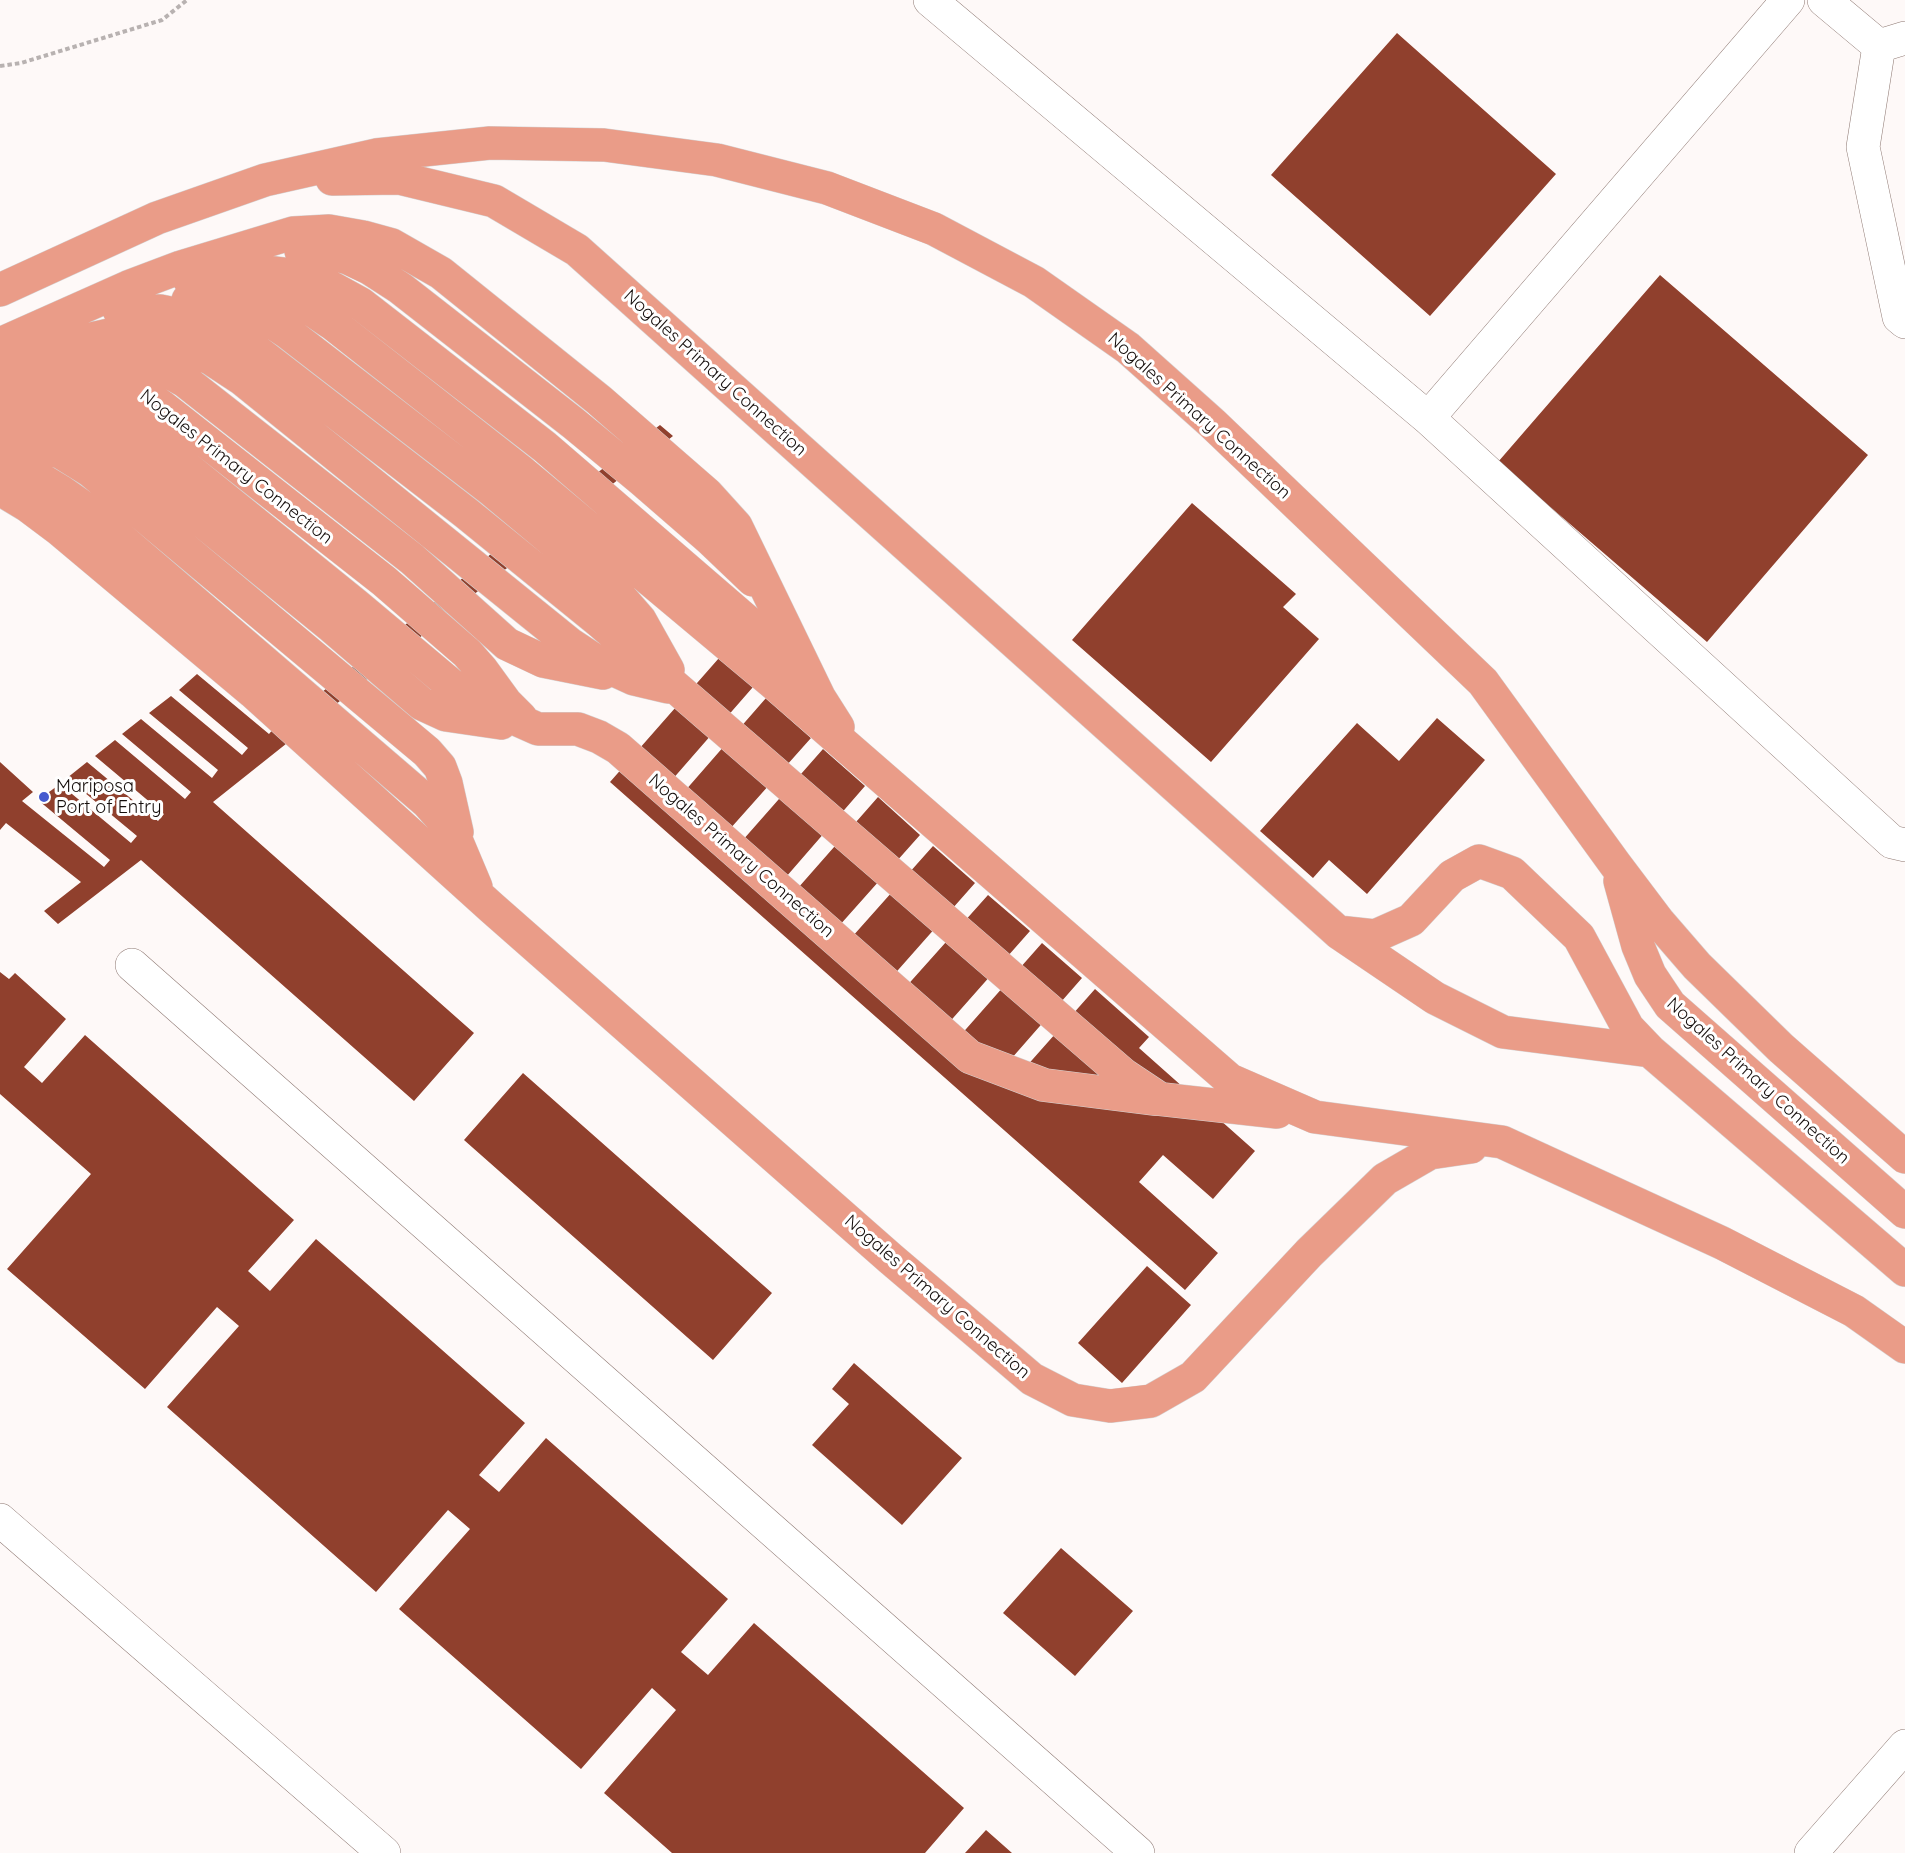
<!DOCTYPE html>
<html>
<head>
<meta charset="utf-8">
<style>
  body { margin:0 }
  canvas { display:block; background:#fef9f8 }
</style>
</head>
<body>
<canvas width="1905" height="1853"></canvas>
<script>
const ctx = document.querySelector('canvas').getContext('2d');
ctx.lineJoin = 'round';
function fillPath(path, color) {
  ctx.fillStyle = color;
  ctx.fill(path, 'evenodd');
}
function shape(rows) {
  const path = new Path2D();
  for (const r of rows) {
    path.moveTo(r[0], r[1]);
    for (let i = 2; i < r.length; i += 2) path.lineTo(r[i], r[i + 1]);
  }
  return path;
}
function strokePath(path, color, width, dash) {
  ctx.strokeStyle = color;
  ctx.lineWidth = width;
  ctx.lineCap = dash ? 'butt' : 'round';
  ctx.setLineDash(dash || []);
  ctx.stroke(path);
}
function write(font, color, halo, rows, align = 'center') {
  ctx.font = font + ' Quicksand,sans-serif';
  ctx.lineWidth = 6;
  ctx.setLineDash([]);
  ctx.textBaseline = 'middle';
  ctx.strokeStyle = halo;
  ctx.fillStyle = color;
  for (const [text, x, y, turn = 0] of rows) {
    ctx.save();
    ctx.translate(x, y);
    ctx.rotate((+turn || 0) * Math.PI / 180);
    ctx.textAlign = isNaN(turn) ? turn : align;
    if (halo) ctx.strokeText(text, 0, 0);
    ctx.fillText(text, 0, 0);
    ctx.restore();
  }
}
const building = shape([
  [1397,33,1556,174,1430,316,1271,175],
  [1660,275,1868,455,1707,642,1498,462],
  [660,425,673,436,213,802,474,1033,414,1101,141,860,58,924,44,911,81,882,6,823,0,830,0,762,33,792,22,801,104,867,110,860,38,800,60,784,131,843,137,836,67,778,87,762,158,821,164,814,95,756,115,740,185,799,191,792,122,734,141,719,212,778,218,770,149,713,171,696,242,755,248,748,179,690,197,674,269,734,275,727,350,671,355,663,431,605,492,553,515,540,576,489],
  [1192,503,1296,594,1283,607,1319,639,1211,762,1072,640],
  [719,658,753,687,671,781,684,792,766,698,811,738,729,830,742,841,823,749,865,786,786,877,798,888,878,797,920,835,839,926,852,937,933,846,975,883,891,978,904,989,988,895,1030,931,946,1026,959,1037,1042,943,1082,978,997,1075,1009,1086,1095,989,1149,1037,1139,1048,1255,1151,1213,1199,1163,1155,1139,1182,1218,1253,1185,1290,610,782],
  [1437,718,1485,760,1367,894,1329,860,1313,878,1260,831,1357,723,1399,761],
  [0,972,9,979,15,973,66,1019,24,1067,42,1083,85,1035,294,1220,248,1271,270,1291,316,1239,525,1423,479,1475,499,1492,546,1438,728,1599,681,1652,708,1675,754,1623,964,1808,925,1853,672,1853,604,1793,676,1710,652,1688,581,1769,399,1609,470,1529,448,1510,376,1592,167,1407,239,1326,217,1307,145,1389,7,1269,91,1174,0,1094],
  [523,1073,772,1293,713,1360,464,1140],
  [1147,1266,1191,1305,1122,1383,1078,1343],
  [854,1363,962,1458,902,1525,812,1445,849,1404,832,1389],
  [1061,1548,1133,1611,1075,1676,1003,1613],
  [986,1830,1012,1853,965,1853]
]);
const path = shape([
  [0,66,21,63,162,20,187,0]
]);
const minor = shape([
  [930,0,1428,418,1892,842,1905,845],
  [1824,0,1879,46,1863,147,1899,317,1905,322],
  [1879,46,1905,38],
  [1428,418,1788,0],
  [132,965,1138,1853],
  [0,1520,384,1853],
  [1811,1853,1905,1746]
]);
const highway = shape([
  [332,179,399,178,494,201,577,250,1338,932,1375,936,1411,920,1452,876,1479,861,1512,873,1579,937,1628,1028,1650,1051,1905,1270],
  [301,251,324,252,348,258,369,268,400,288,573,423,642,480,710,539,753,580],
  [257,271,300,276,332,288,361,304,545,447,763,635,793,665],
  [189,279,237,280,271,288,302,303,333,324,519,470,777,686,1230,1080,1315,1117,1502,1142,1722,1243,1854,1311,1905,1347],
  [0,290,157,218,265,180,376,155,490,143,604,145,717,160,827,188,934,229,1034,282,1128,348,1212,423,1483,682,1615,864,1658,921,1697,966,1781,1048,1905,1157],
  [188,300,229,302,260,314,287,332,493,491,620,597,640,620,668,670],
  [119,310,160,311,194,318,227,332,255,350,466,513,599,621,1124,1075,1160,1099,1277,1112],
  [0,344,128,287,181,267,293,233,329,231,363,237,392,245,441,273,599,400,707,494,736,526,819,697,838,727],
  [91,354,123,354,153,363,185,381,412,559,507,644,543,661,603,673],
  [0,375,86,340,113,334,140,335,163,340,210,358,242,379,570,644,599,663,634,679,668,687],
  [61,377,84,373,111,379,139,390,161,406,384,581,467,653,482,670,506,703,521,718],
  [9,387,70,392,92,398,131,423,356,605,450,684,475,701,538,729,578,729,599,737,618,748,970,1057,1044,1085,1155,1099],
  [0,417,11,415,44,416,72,425,100,440,125,458,331,626,422,704,446,715,501,723],
  [0,437,27,441,62,453,91,471,427,752,440,767,446,783,457,832],
  [0,465,32,474,60,491,87,510,427,802,452,830,476,887],
  [0,489,28,506,60,530,253,692,492,908,891,1259,1032,1379,1073,1400,1110,1406,1151,1401,1193,1377,1309,1253,1385,1179,1430,1153,1471,1147],
  [1620,881,1638,946,1650,975,1670,1005,1905,1212],
  [1339,933,1435,998,1503,1032,1650,1051]
]);
const markers = [
  [44,797,6,"#465bcf"]
];
const streetNames = [
  ["Nogales Primary Connection",715,373,42],
  ["Nogales Primary Connection",1199,416,42],
  ["Nogales Primary Connection",236,467,38],
  ["Nogales Primary Connection",741,856,41],
  ["Nogales Primary Connection",1758,1081,42],
  ["Nogales Primary Connection",937,1297,41]
];
const poiNames = [
  ["Mariposa",56,787],
  ["Port of Entry",56,808]
];
fillPath(building, '#90402d');
strokePath(minor, '#8f7a74', 34);
strokePath(highway, '#d5d3d3', 34);
strokePath(path, '#b8b2b1', 4, [4.5, 3]);
strokePath(minor, '#fff', 33);
strokePath(highway, '#ea9c88', 33);
for (const [x, y, r, color] of markers) {
  const dot = new Path2D();
  dot.arc(x, y, r, 0, 2 * Math.PI);
  ctx.fillStyle = color;
  ctx.fill(dot);
  strokePath(dot, '#fff', 2);
}
write('18px', '#140d0b', '#fff', streetNames);
write('18px', '#140d0b', '#fff', poiNames, 'left');
</script>
</body>
</html>
